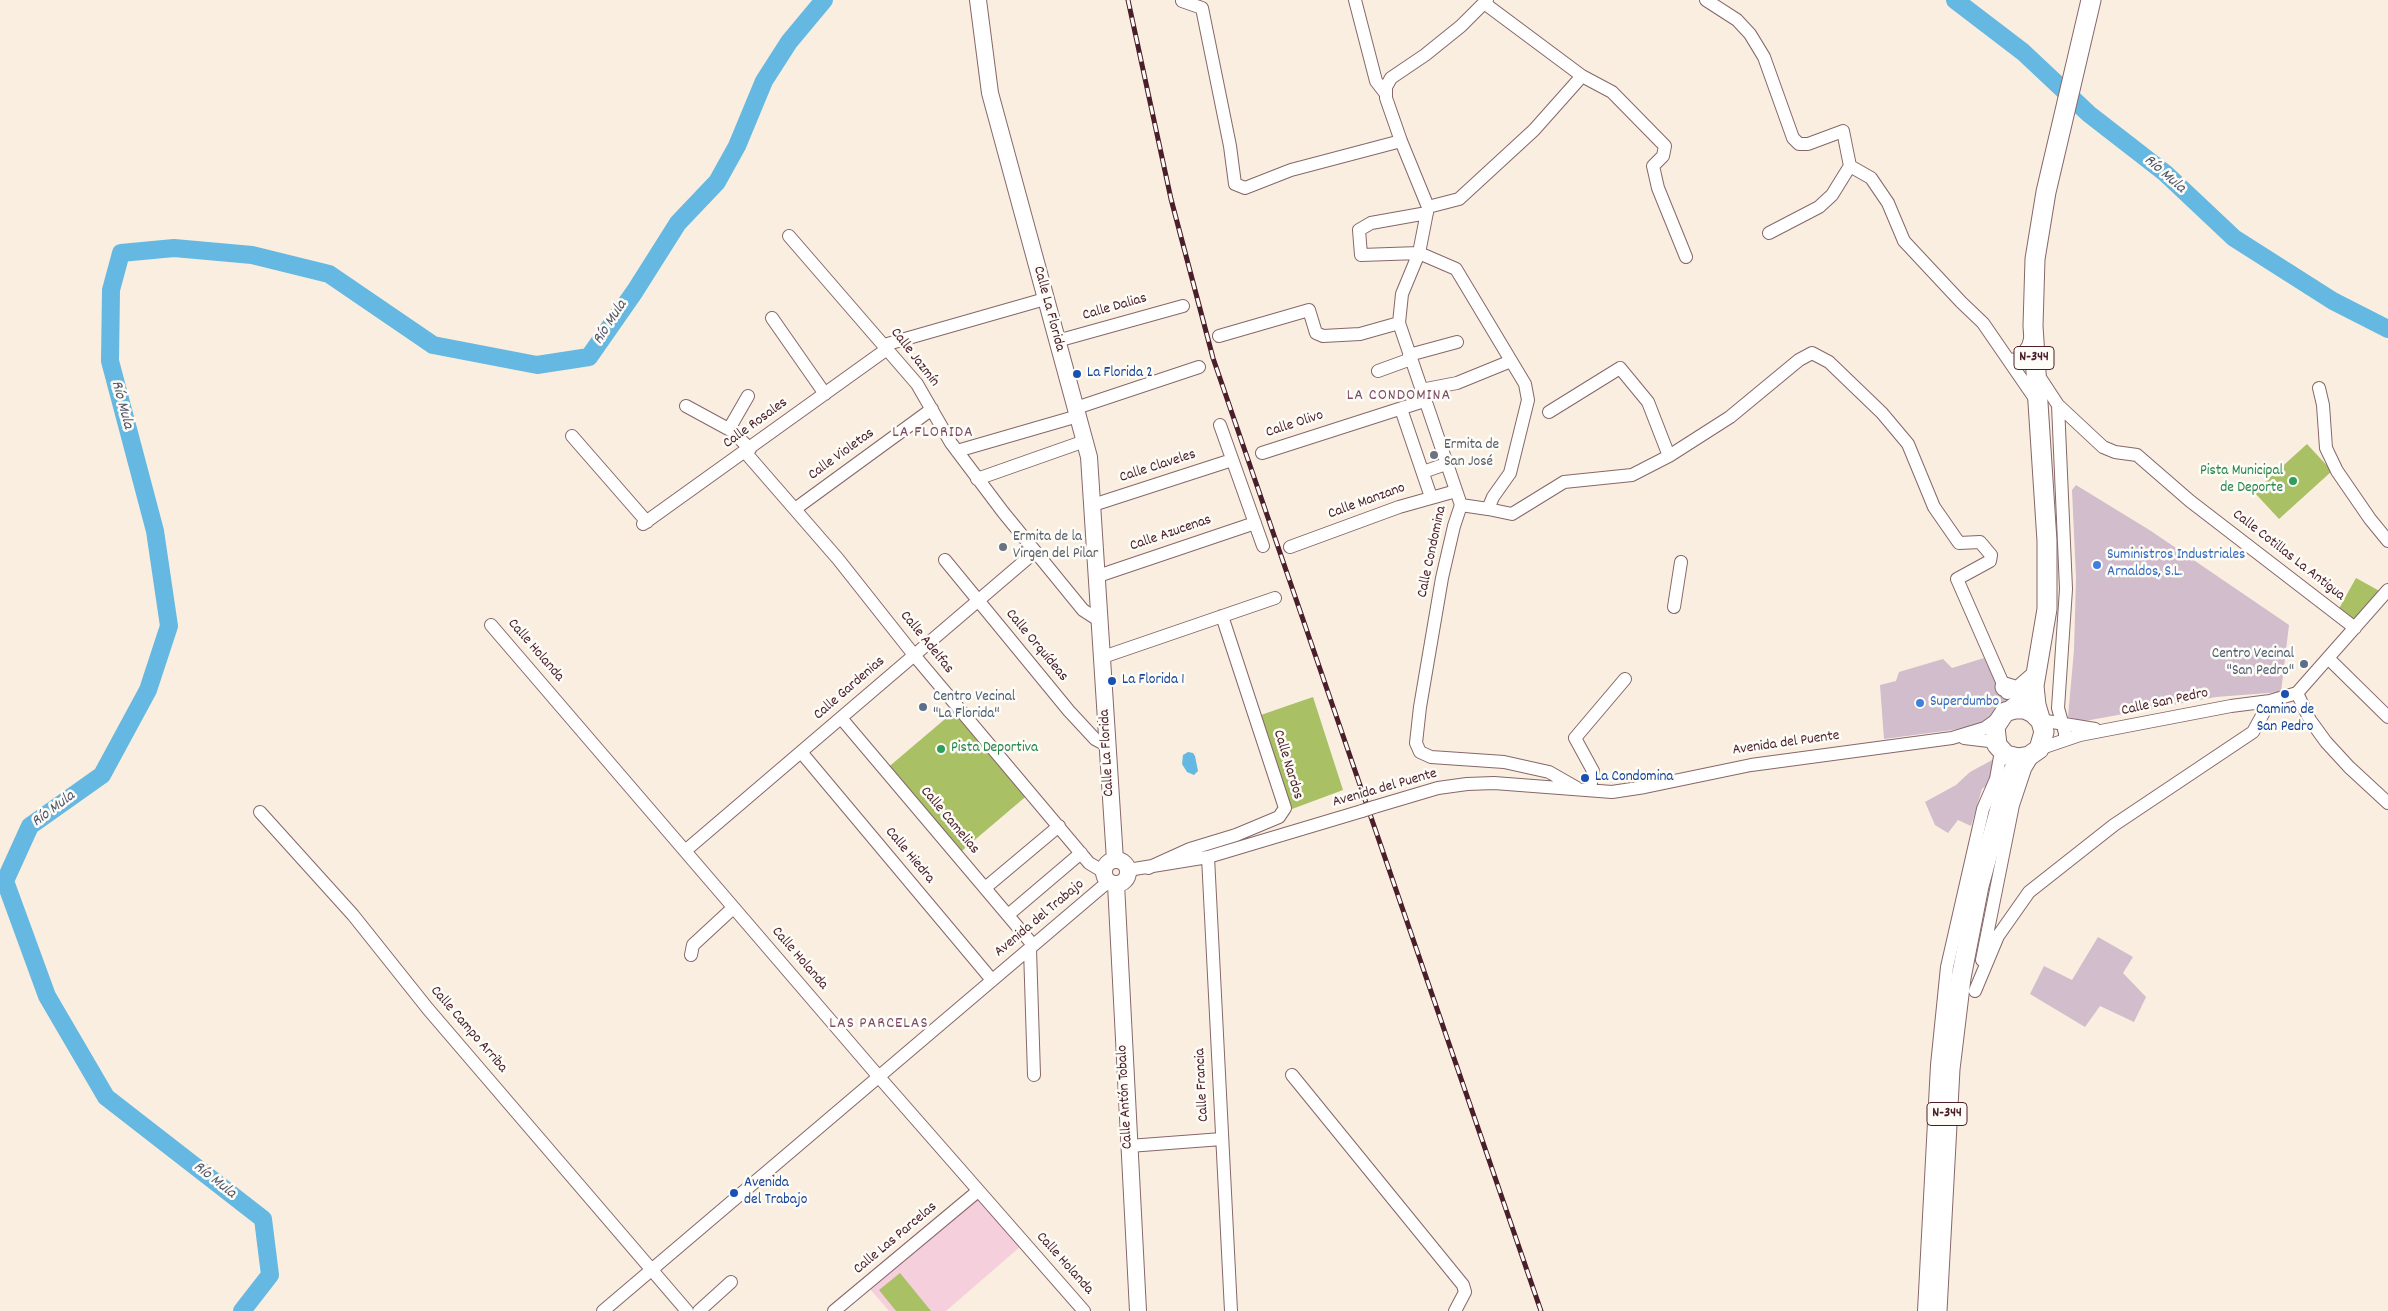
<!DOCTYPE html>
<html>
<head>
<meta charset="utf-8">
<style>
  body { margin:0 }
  canvas { display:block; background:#f9eedf }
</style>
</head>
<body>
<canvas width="2388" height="1311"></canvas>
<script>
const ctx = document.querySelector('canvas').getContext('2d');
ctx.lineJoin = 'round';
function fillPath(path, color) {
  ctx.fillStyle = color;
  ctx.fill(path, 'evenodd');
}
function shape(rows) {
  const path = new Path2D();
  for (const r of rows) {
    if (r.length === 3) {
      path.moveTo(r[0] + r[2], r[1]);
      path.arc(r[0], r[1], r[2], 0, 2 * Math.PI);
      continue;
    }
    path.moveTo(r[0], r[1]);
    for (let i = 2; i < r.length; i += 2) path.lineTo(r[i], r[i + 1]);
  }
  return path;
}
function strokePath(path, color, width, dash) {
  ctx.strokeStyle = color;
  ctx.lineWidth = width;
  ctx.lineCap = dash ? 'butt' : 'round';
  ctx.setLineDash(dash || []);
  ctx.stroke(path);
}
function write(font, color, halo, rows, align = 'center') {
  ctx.font = font + ' Dekko,sans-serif';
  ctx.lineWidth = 5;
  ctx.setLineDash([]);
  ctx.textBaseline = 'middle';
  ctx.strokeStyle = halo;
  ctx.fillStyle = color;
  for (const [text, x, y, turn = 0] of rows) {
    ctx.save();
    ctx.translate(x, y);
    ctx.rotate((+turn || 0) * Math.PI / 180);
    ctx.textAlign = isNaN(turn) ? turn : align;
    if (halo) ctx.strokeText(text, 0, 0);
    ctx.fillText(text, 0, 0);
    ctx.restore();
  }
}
const built = shape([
  [974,1200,980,1200,1021,1246,946,1311,889,1311,870,1289]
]);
const industrial = shape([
  [2076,485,2151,531,2289,625,2281,692,2216,697,2085,721,2068,717,2074,650,2076,578,2072,490],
  [1984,658,2007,702,1986,723,1952,730,1884,739,1880,685,1896,681,1899,672,1943,659,1952,668],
  [1994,759,1991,782,1982,789,1971,826,1958,820,1948,833,1935,825,1925,802,1956,785,1970,772],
  [2098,937,2133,957,2123,973,2146,997,2134,1022,2100,1006,2085,1027,2030,994,2044,966,2072,980]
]);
const green = shape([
  [2307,444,2332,471,2279,519,2254,492],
  [2356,578,2385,594,2355,628,2336,614],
  [1313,697,1343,790,1284,812,1255,717],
  [958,708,1030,793,957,855,885,770],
  [900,1273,931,1311,896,1311,879,1290]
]);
const water = shape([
  [1188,752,1193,753,1195,756,1198,771,1194,775,1187,772,1182,764,1183,755]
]);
const river = shape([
  [1955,0,2023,52,2089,114,2165,173,2234,238,2333,301,2388,329],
  [242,1311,270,1275,263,1219,106,1097,47,996,5,881,30,826,102,775,148,690,169,626,155,531,110,361,111,290,121,253,174,248,252,255,329,274,433,345,537,365,589,357,635,291,678,223,717,182,737,146,764,81,789,42,824,0]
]);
const minor = shape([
  [1355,0,1376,81,1386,94],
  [1706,0,1737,20,1750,34,1764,57,1793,138,1799,144,1808,144,1843,131,1850,166,1871,178,1888,203,1904,241,1961,302,1983,323,2036,400],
  [1182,1,1202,8,1230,146,1235,184,1245,188,1291,170,1401,141],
  [1582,76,1612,92,1665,146,1663,156,1653,166,1658,188,1686,257],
  [1428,207,1419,253,1402,294,1399,323,1461,505,1454,526,1442,578,1420,707,1416,743,1420,752,1431,757,1504,762,1549,772,1577,788],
  [1428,207,1459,199,1534,130,1582,76,1484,3],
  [1428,207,1401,141,1386,98,1386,87,1391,78,1425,55,1461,26,1487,0],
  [1427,213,1371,223,1359,230,1361,255,1419,253,1456,269,1525,384,1528,400,1510,473,1493,497,1488,509,1512,514,1564,482,1632,475,1669,456,1730,417,1799,360,1812,353,1829,362,1882,413,1908,444,1934,507,1959,543,1980,542,1991,555,1990,561,1957,579,2007,693],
  [1769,233,1819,207,1832,195,1850,166],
  [789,236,917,384,951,443,1003,512,1083,610,1100,621],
  [772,318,825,394],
  [1219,336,1309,310,1316,333,1323,336,1360,334,1399,323],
  [1057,341,1183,306],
  [884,345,1045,299],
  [1409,355,1457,342],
  [2010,360,2019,359,2028,346,2031,336],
  [1378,371,1411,359],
  [2037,373,2058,405,2066,589,2058,708,2065,733,2065,740],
  [2319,388,2323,405,2326,448,2337,471,2370,519,2388,541],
  [1421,390,1457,383,1511,361],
  [2058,405,2103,447,2115,452,2137,455,2190,501,2355,628],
  [686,406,732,431,750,449],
  [1076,408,1199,367],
  [1401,409,1431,497],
  [1549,412,1620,368,1648,402,1669,456],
  [1220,425,1263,546],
  [729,429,748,396],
  [572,436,647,522],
  [957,451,1078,416],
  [745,452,838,559,914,655,1089,863,1104,872],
  [1262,453,1424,401],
  [1423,472,1446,464],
  [977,479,1085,441],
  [1093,505,1232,460],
  [1461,505,1488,509],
  [795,509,932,409],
  [643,524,887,349],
  [1290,547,1399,507,1456,491],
  [945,560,1069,711,1095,739,1108,746],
  [1098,576,1255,523],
  [1674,607,1681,562],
  [491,625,879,1077,1084,1311],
  [1103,657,1275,598],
  [2329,659,2388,717],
  [2297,693,2310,720,2326,742,2349,767,2388,803],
  [841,718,1033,945],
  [2040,720,2095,729],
  [1964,738,1989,741,1999,748],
  [2039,749,2080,735,2231,706,2270,701,2297,693,2388,590],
  [801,752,992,980],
  [1590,789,1593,771,1575,738,1625,679],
  [1374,807,1438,788,1467,784,1494,783,1612,792,1645,787,1751,765,1952,738,1985,728,1999,718],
  [260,812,353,915,428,1009,687,1311],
  [685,851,1035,552],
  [1208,857,1231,1311],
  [1148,868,1190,849,1236,835,1279,817,1285,808,1222,616],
  [1128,870,1208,857,1362,811],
  [985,888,1059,826],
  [1008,915,1081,853],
  [1030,949,1034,1075],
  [691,955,693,945,733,908],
  [1982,960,2013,805,2025,769,2031,759],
  [1975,991,1998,936,2029,892,2114,825,2253,732,2270,701],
  [1292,1075,1463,1285,1465,1292,1455,1311],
  [1129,1146,1222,1139],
  [603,1311,1109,881],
  [699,1311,731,1282],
  [834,1311,978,1191],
  [1924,1311,1937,1065,1947,967,1983,809,1996,779,2001,751]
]);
const major = shape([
  [978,0,990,93,1089,457,1115,860],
  [1116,872,12],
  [1116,884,1138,1311]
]);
const highway = shape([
  [2034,686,2036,705,2044,732,2039,749,2029,756,2018,758,2006,755,1997,745,1995,727,2005,712,2015,709,2025,709,2033,713,2040,720],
  [2005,687,2018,691,2034,677],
  [2011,710,2025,699,2034,686,2047,609,2047,541,2033,326,2035,259,2046,192,2091,0],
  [1937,1311,1950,1069,1961,978,1979,886,2002,801,2013,771,2025,757]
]);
const rail = shape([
  [1128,0,1171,199,1213,358,1541,1311]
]);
const minorBridge = shape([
  [1362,811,1374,807]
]);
const markers = [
  [1077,374,5,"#1a4fb4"],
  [1434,455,5,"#6b7280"],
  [2293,481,5,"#2e9e5b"],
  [1003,547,5,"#6b7280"],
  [2097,565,5,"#3f7fe0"],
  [2304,664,5,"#5c6f8a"],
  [1112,681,5,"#1a4fb4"],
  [2285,694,5,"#1a4fb4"],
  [1920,703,5,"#3f7fe0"],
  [923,707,5,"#5c6f8a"],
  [941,749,5,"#2e9e5b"],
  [1585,778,5,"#1a4fb4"],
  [734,1193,5,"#1a4fb4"]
];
const shields = [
  [2034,358,40],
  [1947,1114,40]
];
const shieldNames = [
  ["N-344",2034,358],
  ["N-344",1947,1114]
];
const streetNames = [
  ["Calle Dalias",1115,308,-16],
  ["Calle La Florida",1048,309,75],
  ["Calle Jazmín",914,358,52],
  ["Calle Rosales",756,424,-36],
  ["Calle Olivo",1295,425,-18],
  ["Calle Violetas",842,455,-36],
  ["Calle Claveles",1158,467,-18],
  ["Calle Manzano",1367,502,-20],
  ["Calle Azucenas",1171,534,-19],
  ["Calle Condomina",1433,552,-78],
  ["Calle Cotillas La Antigua",2288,556,38],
  ["Calle Adelfas",926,643,51],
  ["Calle Orquídeas",1036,646,50],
  ["Calle Holanda",535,651,49],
  ["Calle Gardenias",850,689,-41],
  ["Calle San Pedro",2165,703,-12],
  ["Avenida del Puente",1786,744,-8],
  ["Calle La Florida",1108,753,-93],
  ["Calle Nardos",1287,765,73],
  ["Avenida del Puente",1385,789,-16],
  ["Calle Camelias",949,821,50],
  ["Calle Hiedra",909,856,50],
  ["Avenida del Trabajo",1040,919,-40],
  ["Calle Holanda",799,959,49],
  ["Calle Campo Arriba",468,1030,49],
  ["Calle Francia",1203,1085,-93],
  ["Calle Antón Tobalo",1126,1097,-93],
  ["Calle Las Parcelas",896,1239,-40],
  ["Calle Holanda",1064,1264,48]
];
const transitNames = [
  ["La Florida 2",1087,374],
  ["La Florida 1",1122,681],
  ["Camino de",2285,711,"center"],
  ["San Pedro",2285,728,"center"],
  ["La Condomina",1595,778],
  ["Avenida",744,1184],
  ["del Trabajo",744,1201]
];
const worshipNames = [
  ["Ermita de",1444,446],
  ["San José",1444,463],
  ["Ermita de la",1013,538],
  ["Virgen del Pilar",1013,555]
];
const leisureNames = [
  ["Pista Municipal",2283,472],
  ["de Deporte",2283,489],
  ["Pista Deportiva",951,749,"left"]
];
const shopNames = [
  ["Suministros Industriales",2107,556],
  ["Arnaldos, S.L.",2107,573],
  ["Superdumbo",1930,703]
];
const serviceNames = [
  ["Centro Vecinal",2294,655],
  ["\"San Pedro\"",2294,672],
  ["Centro Vecinal",933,698,"left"],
  ["\"La Florida\"",933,715,"left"]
];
const waterNames = [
  ["Río Mula",2164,175,41],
  ["Río Mula",611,323,-57],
  ["Río Mula",121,405,75],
  ["Río Mula",54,810,-37],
  ["Río Mula",214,1181,38]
];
const neighbourhoodNames = [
  ["LA CONDOMINA",1399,397],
  ["LA FLORIDA",933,434],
  ["LAS PARCELAS",879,1025]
];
fillPath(built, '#f5cfdb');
fillPath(industrial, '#d1bdcc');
fillPath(green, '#a9c065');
fillPath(water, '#65b8e1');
strokePath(river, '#65b8e1', 18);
strokePath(minor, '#87676a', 14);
strokePath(major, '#87676a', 18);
strokePath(highway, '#87676a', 21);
strokePath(minor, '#fff', 12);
strokePath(major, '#fff', 16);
strokePath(highway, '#fff', 19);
strokePath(rail, '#4a1f2b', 5);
strokePath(rail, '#fdfcf7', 3, [9]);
strokePath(minorBridge, '#87676a', 14, []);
strokePath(minorBridge, '#fff', 12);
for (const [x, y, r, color] of markers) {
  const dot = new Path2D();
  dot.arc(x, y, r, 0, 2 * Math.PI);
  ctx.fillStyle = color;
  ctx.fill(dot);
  strokePath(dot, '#fdfcf7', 2);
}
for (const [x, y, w] of shields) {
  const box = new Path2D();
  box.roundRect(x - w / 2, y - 11.5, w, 23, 4);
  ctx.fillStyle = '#fdfcf7';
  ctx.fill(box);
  strokePath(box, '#4a1f2b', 1);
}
write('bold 14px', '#4a1f2b', null, shieldNames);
write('15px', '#4a1f2b', '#fdfcf7', streetNames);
write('15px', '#164399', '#fdfcf7', transitNames, 'left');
write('15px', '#5b616d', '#fdfcf7', worshipNames, 'left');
write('15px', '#27864d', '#fdfcf7', leisureNames, 'right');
write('15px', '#366cbe', '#fdfcf7', shopNames, 'left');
write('15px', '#4e5e75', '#fdfcf7', serviceNames, 'right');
write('italic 16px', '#53556b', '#fdfcf7', waterNames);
ctx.letterSpacing = '1px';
write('16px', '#7c4c68', '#fdfcf7', neighbourhoodNames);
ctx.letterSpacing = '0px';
</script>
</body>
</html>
